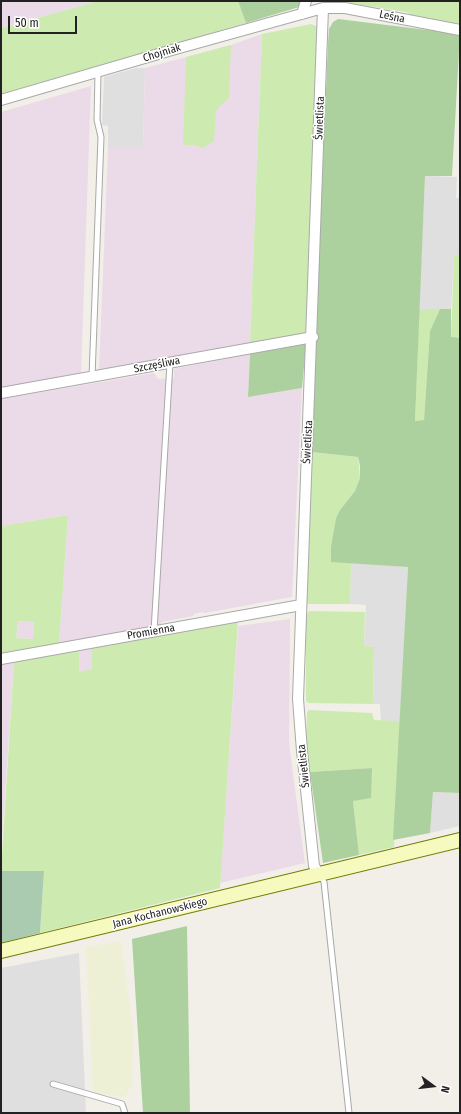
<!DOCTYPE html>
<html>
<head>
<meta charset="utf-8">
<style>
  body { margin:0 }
  #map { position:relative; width:461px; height:1114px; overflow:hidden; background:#f2efe9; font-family:"Fira Sans Condensed",sans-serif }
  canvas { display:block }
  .frame { position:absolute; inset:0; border:2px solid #222; pointer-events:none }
  .north { position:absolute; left:413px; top:1066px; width:40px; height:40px; -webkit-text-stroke:3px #fff; paint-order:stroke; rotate:105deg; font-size:11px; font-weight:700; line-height:16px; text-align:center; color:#222 }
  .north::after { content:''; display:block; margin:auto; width:14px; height:18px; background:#222; clip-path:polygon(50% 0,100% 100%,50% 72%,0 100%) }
  .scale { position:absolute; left:8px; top:16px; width:69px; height:18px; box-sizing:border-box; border:2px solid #222; border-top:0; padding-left:5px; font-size:12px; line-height:14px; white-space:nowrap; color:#222; -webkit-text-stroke:3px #fff; paint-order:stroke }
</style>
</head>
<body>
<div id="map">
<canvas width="461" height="1114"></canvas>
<div class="frame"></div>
<div class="north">N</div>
<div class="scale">50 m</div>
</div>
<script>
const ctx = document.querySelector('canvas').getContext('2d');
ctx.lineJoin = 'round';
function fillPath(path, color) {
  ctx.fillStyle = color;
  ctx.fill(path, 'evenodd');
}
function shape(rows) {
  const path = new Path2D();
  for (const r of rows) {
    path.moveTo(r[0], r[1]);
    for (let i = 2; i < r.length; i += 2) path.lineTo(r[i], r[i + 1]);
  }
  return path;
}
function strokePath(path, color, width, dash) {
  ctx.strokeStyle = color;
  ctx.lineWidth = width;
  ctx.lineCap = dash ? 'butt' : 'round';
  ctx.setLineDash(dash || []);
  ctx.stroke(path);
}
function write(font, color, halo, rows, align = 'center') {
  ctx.font = font + ' "Fira Sans Condensed",sans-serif';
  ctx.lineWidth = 3;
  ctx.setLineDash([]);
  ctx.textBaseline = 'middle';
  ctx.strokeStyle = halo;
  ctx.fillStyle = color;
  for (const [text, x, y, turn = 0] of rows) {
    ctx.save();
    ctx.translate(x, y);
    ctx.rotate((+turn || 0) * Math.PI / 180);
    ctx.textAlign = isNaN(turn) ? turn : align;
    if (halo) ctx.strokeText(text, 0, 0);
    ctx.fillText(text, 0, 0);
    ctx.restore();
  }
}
const residential = shape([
  [136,68,145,68,143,148,108,148,108,126,102,125,104,77],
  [425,176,457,177,456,198,460,198,460,255,454,255,451,309,419,309],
  [351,562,408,567,400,721,381,721,380,704,373,704,374,647,364,646,366,605,350,604],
  [433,792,460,793,460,826,430,833],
  [79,953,86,1113,1,1113,1,968]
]);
const industrial = shape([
  [1,1,98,1,1,28],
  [262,34,250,343,99,371,108,148,143,148,145,68,231,45],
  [91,86,81,374,1,388,1,112],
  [250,354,248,397,302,388,292,597,205,613,203,612,194,614,193,616,162,622,161,625,59,643,68,515,1,526,1,399,154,373,158,379,174,378,174,369],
  [290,619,289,744,305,863,220,883,238,626],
  [18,621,34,622,33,639,16,638],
  [92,647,92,669,78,673,79,650],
  [14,662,1,854,1,664]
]);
const farmland = shape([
  [121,941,133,1030,132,1085,125,1097,93,1092,86,947]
]);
const grass = shape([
  [98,1,238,1,246,23,1,94,1,28],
  [336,1,460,1,460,27,418,18,406,12],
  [311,24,318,27,307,329,303,334,250,343,262,34],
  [231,45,229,98,219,107,216,111,214,141,203,148,195,145,183,145,186,57],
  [454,255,460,255,460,338,451,338],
  [419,309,440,309,430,331,424,420,415,421],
  [311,452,358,457,360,478,355,491,340,510,336,518,331,546,331,561,351,562,350,604,308,604,306,600],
  [68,515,59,643,1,653,1,526],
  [18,621,34,622,33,639,16,638],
  [309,611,365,612,364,646,374,647,373,704,308,703,306,700,306,615],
  [238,620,220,888,40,933,44,871,1,871,14,662,79,650,79,672,92,669,92,647],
  [309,710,372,713,374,720,400,721,394,847,359,855,353,801,372,768,310,772,306,742,307,712]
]);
const forest = shape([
  [238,1,301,1,299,7,246,23],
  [338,19,460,34,452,176,425,176,415,421,424,420,430,331,440,309,451,309,451,337,460,338,460,793,433,792,430,833,393,840,408,567,331,562,331,546,336,518,340,510,355,491,360,478,360,466,358,457,311,452,328,43,329,29,333,22],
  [306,344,302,388,248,397,250,354],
  [372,768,371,798,353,801,359,855,323,863,310,772],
  [187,926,190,1113,143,1113,132,939]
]);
const cemetery = shape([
  [1,871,44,871,40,933,1,943]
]);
const lane = shape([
  [92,377,101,137,97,120,98,73],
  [154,631,170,363],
  [320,875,324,882,349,1113],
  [53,1084,122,1104,125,1113]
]);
const street = shape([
  [302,14,306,1],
  [1,100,172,50,323,8,345,8,460,30],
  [1,393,313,337],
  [1,659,301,605],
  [319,874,314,866,302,751,298,699,323,8]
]);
const secondary = shape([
  [1,951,460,840]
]);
const streetNames = [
  ["Leśna",392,17,12],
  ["Chojniak",162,53,-17],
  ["Świetlista",320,118,-88],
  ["Szczęśliwa",157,365,-11],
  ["Świetlista",308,442,-87],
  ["Promienna",151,632,-10],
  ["Świetlista",304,766,-96],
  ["Jana Kochanowskiego",160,913,-14]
];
fillPath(residential, '#e0dfdf');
fillPath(industrial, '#ebdbe8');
fillPath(farmland, '#eef0d5');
fillPath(grass, '#cdebb0');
fillPath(forest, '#add19e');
fillPath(cemetery, '#aacbaf');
strokePath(lane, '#a9a9a9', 7);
strokePath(street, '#a9a9a9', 12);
strokePath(secondary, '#707d05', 16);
strokePath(lane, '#fff', 5);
strokePath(street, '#fff', 10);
strokePath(secondary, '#f7fabf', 14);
write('11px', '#222', '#fff', streetNames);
</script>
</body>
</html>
